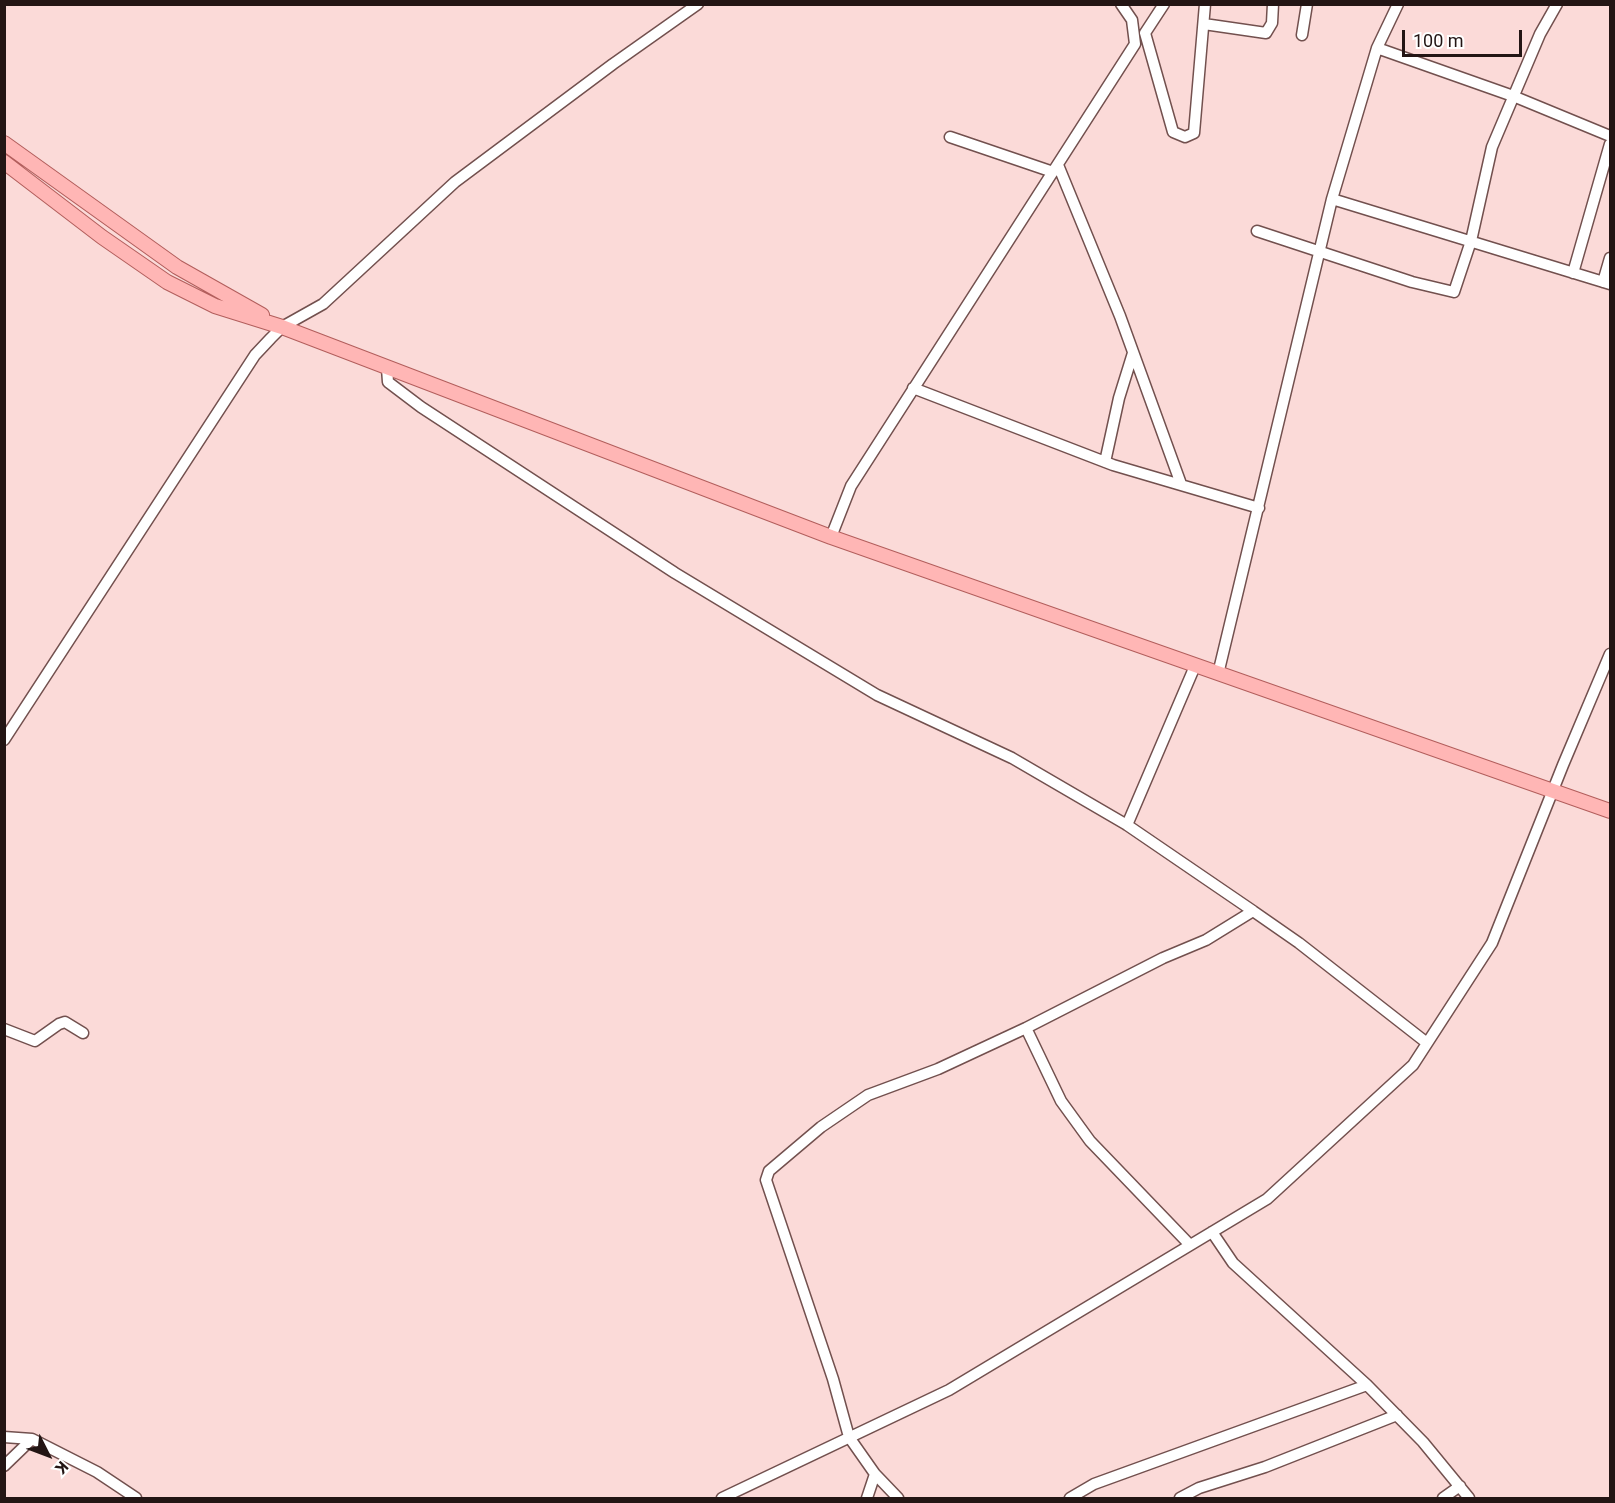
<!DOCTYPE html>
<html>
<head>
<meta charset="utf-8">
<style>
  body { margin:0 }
  #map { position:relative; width:1615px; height:1503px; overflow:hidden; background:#fbdad8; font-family:Roboto,sans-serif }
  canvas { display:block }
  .frame { position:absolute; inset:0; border:6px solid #231514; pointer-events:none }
  .north { position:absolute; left:18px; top:1425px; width:60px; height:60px; -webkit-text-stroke:4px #fff; paint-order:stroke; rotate:132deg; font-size:16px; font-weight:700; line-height:24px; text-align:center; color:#231514 }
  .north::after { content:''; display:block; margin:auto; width:21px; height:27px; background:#231514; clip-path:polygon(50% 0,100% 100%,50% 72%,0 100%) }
  .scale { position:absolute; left:1402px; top:30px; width:120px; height:27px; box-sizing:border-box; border:3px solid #231514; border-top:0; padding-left:8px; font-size:18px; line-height:21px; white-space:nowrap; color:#231514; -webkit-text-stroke:4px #fff; paint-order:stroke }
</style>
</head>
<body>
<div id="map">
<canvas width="1615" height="1503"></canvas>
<div class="frame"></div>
<div class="north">K</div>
<div class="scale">100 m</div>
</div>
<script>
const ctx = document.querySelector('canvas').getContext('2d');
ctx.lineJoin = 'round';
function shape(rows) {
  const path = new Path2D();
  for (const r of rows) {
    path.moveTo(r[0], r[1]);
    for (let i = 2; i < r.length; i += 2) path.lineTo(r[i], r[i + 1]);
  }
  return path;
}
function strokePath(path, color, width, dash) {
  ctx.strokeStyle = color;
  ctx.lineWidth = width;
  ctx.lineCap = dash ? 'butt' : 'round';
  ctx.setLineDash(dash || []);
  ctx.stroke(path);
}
const minor = shape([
  [1164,4,1145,33,1173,132,1185,137,1194,133,1205,4],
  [1204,24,1266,33,1272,23,1273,4],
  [1302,35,1307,4],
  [1377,48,1513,96,1610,136],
  [950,137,1053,172],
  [1058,165,1120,316,1181,484],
  [1332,199,1610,284],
  [1257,231,1412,282,1454,292,1471,241,1492,147,1540,34,1557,4],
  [1573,273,1610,144],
  [1603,282,1610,258],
  [387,368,388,382,421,407,675,573,877,695,1012,758,1127,825,1253,911,1206,940,1163,958,1026,1028,938,1069,868,1095,821,1127,769,1171,766,1180,833,1379,849,1437,875,1474,898,1498],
  [913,388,1113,465,1259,508],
  [1105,462,1119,398,1133,353],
  [831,537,851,486,1135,44,1132,20,1121,4],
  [1218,674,1332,199,1377,48,1398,4],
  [4,740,255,355,271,338,282,327,323,304,455,182,613,64,698,4],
  [1127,825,1195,666],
  [1253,911,1299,943,1427,1043],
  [1026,1028,1061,1101,1090,1141,1190,1245],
  [4,1029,35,1041,59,1024,65,1022,83,1033],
  [1212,1232,1233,1263,1367,1385,1423,1442,1469,1498],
  [4,1437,32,1439,97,1472,136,1498],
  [4,1466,32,1439],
  [722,1498,949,1390,1267,1199,1413,1065,1492,943,1563,765,1610,654],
  [867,1498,875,1474],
  [1070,1498,1094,1484,1367,1385],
  [1180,1498,1199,1488,1265,1467,1397,1415],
  [1443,1498,1460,1486]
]);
const major = shape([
  [4,143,177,267,262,315],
  [4,162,102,237,167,282,215,306,282,327,831,537,1610,811]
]);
strokePath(minor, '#72504e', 13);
strokePath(major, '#b25e5c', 16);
strokePath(minor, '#fff', 10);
strokePath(major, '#ffb6b5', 14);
</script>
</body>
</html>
